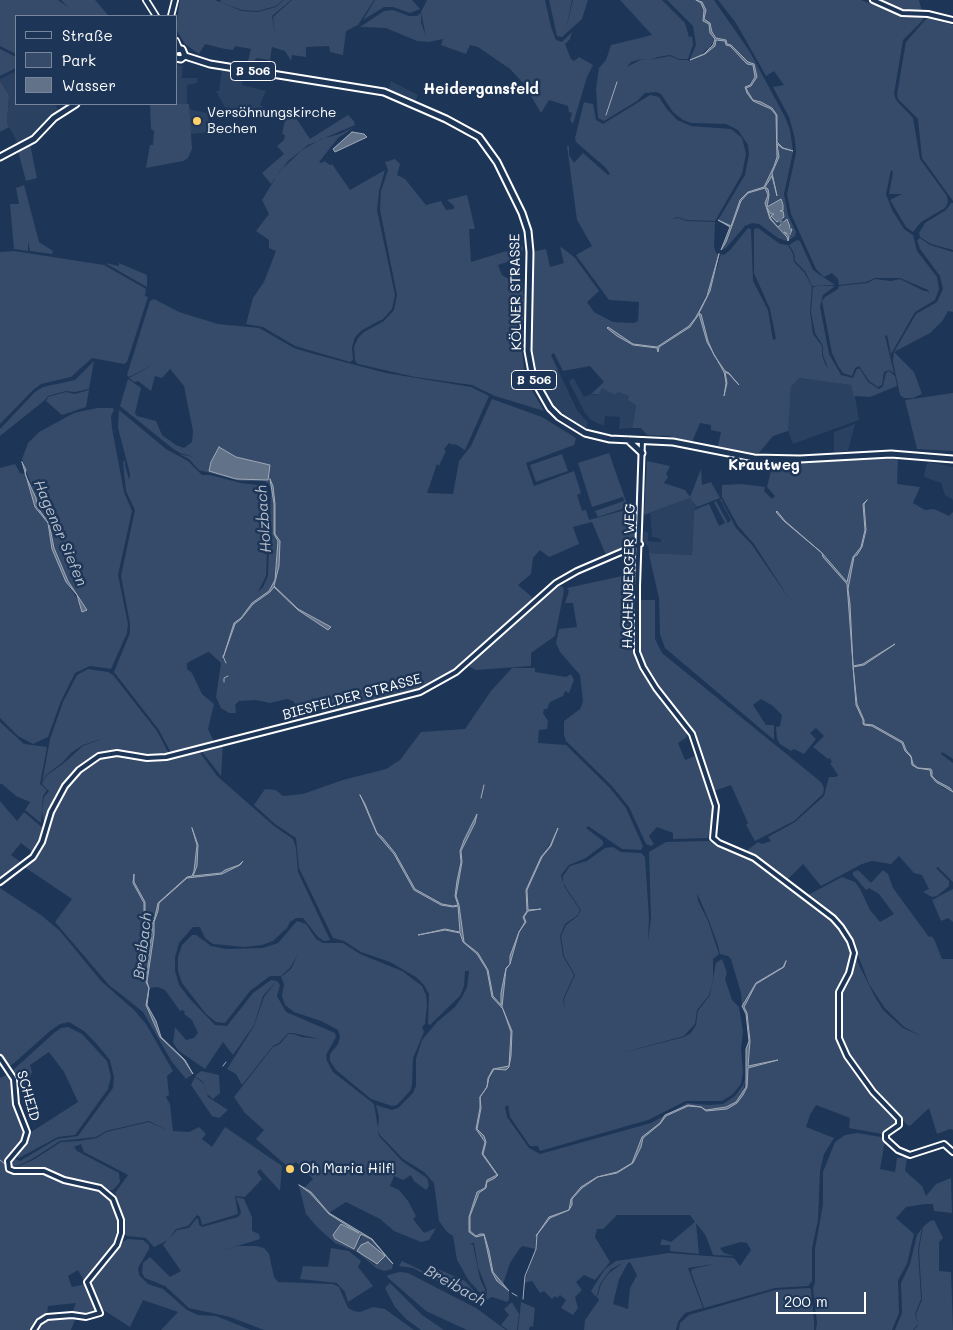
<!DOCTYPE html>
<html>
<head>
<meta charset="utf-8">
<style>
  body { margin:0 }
  #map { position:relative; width:953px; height:1330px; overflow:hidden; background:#1d3557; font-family:Mali,sans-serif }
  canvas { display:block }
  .legend { position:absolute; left:15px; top:15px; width:162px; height:90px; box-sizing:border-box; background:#1d3557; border:1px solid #77869a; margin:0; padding:6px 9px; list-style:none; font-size:15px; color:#fff }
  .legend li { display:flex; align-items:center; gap:10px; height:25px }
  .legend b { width:25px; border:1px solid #77869a }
  .scale { position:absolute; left:776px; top:1292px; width:90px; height:22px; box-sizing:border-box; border:2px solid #fff; border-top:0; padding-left:6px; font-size:15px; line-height:18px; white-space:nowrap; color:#fff; -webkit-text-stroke:4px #1d3557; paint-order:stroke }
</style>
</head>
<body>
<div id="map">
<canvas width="953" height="1330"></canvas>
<ul class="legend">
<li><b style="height:6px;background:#1d3557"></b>Straße</li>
<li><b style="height:14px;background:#364b69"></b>Park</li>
<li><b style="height:14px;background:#617289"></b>Wasser</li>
</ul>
<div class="scale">200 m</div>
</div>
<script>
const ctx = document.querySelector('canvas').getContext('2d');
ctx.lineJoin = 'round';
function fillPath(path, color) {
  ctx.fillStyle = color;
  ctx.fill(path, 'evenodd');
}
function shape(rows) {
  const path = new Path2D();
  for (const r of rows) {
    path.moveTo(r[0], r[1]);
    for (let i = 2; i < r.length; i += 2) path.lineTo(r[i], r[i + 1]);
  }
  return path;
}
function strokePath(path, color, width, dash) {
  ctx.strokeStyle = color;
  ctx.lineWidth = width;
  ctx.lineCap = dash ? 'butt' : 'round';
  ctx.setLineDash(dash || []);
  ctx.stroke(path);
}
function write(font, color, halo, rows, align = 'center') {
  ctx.font = font + ' Mali,sans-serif';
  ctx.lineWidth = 5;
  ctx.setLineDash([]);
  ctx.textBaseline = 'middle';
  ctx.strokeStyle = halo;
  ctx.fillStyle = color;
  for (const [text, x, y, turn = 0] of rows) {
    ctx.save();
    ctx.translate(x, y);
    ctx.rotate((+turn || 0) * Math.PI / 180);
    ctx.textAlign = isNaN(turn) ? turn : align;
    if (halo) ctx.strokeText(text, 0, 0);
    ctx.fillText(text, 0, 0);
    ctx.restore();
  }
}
const built = shape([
  [176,65,183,66,182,78,198,78,197,83,187,85,187,104,150,104,176,104],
  [222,69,233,73,244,72,242,85,266,91,260,105,263,106,259,119,242,114,229,115,216,91,219,91],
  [14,72,16,76,16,104,55,104,59,112,37,133,18,144,7,123,9,95,0,81,0,79],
  [391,81,418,95,415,102,388,91],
  [189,109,207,113,212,132,190,134],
  [558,370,577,410,588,423,586,428,570,420,555,408,540,384,536,374],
  [799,378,853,385,859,420,793,444,788,431,788,419,791,387],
  [571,379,574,379,584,397,591,394,596,395,602,388,615,394,618,392,630,396,636,404,632,428,619,429,620,417,605,416,604,426,591,420,585,413,569,382],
  [855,424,848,451,834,452,834,432],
  [929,462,953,467,953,500,945,495,941,483,924,477,926,465],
  [690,498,697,507,694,509,692,555,649,553,649,548,643,541,644,531,648,533,648,541,661,542,661,539,652,537,650,513]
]);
const green = shape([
  [0,0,58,0,69,8,61,0,95,0,108,15,16,16,16,54,0,46],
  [180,0,215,0,242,11,258,12,276,7,284,0,291,0,272,16,275,35,273,17,292,0,374,0,358,25,346,31,343,55,330,52,329,46,306,47,306,57,292,55,291,61,285,51,272,47,270,60,257,58,253,62,248,61,251,49,235,46,233,50,225,49,205,44,199,54,185,44,176,29],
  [221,0,283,0,276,6,258,11,242,10,220,2],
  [375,0,412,0,420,9,410,13,393,7,384,7,363,20],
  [427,0,545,0,551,27,556,40,562,42,572,32,570,39,565,44,571,59,574,61,579,57,593,65,587,77,573,124,570,120,572,113,569,112,568,106,549,100,541,113,524,84,510,69,478,47,470,45,466,54,441,45,443,39,429,42,417,41,386,28,360,27,384,11,393,10,409,16,417,16,421,13,421,22,426,37,421,12],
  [549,0,572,0,566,29,573,0,588,0,582,19,562,37,557,36],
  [620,0,662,0,685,23,689,37,692,36,693,45,688,59,679,59,670,55,658,57,649,60,641,59,631,62,627,67,642,59,649,60,670,56,679,60,688,60,689,61,705,54,708,48,701,55,690,59,696,45,693,26,667,0,696,0,701,3,704,10,703,21,709,24,710,33,715,38,710,47,715,46,716,39,725,41,726,45,730,46,747,64,753,65,755,77,745,89,753,101,771,109,776,115,777,157,764,187,748,192,740,200,730,226,718,220,745,175,749,154,748,145,738,130,726,124,691,123,683,120,673,112,661,94,656,92,645,93,637,101,604,121,598,118,596,89,599,68,606,60,611,45,652,35],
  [699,0,714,0,750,52,785,117,790,130,793,151,783,148,777,142,777,115,772,108,753,100,748,92,746,88,751,86,757,77,754,64,748,62,727,44,726,40,717,38,712,32,712,27,704,19,706,10],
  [718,0,861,0,902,16,922,17,923,20,903,40,894,94,896,100,913,118,920,159,947,196,948,202,945,208,921,222,913,232,906,227,890,200,902,194,889,194,893,172,891,170,886,194,892,210,904,229,913,235,917,251,937,277,939,289,935,300,915,312,891,354,887,335,885,336,894,373,889,370,884,372,882,385,878,387,869,381,859,366,855,368,852,376,843,373,838,366,832,353,822,301,825,297,838,289,839,286,867,283,875,279,891,281,900,279,924,291,927,291,929,294,928,290,900,278,875,278,866,282,839,285,838,279,832,273,824,277,816,269,791,214,787,194,796,153,795,139,789,117,773,87,784,85,774,71,766,76,736,23],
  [879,0,919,0,922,12,902,11],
  [927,18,953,25,953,201,922,158,918,119,898,99,897,94,906,42],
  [0,49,16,57,16,66,14,69,0,76],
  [0,81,9,95,7,123,9,127,0,132],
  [650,95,659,97,666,108,677,120,691,126,731,129,742,138,746,154,742,174,715,221,686,220,678,217,671,219,679,218,686,221,715,222,714,247,716,253,719,254,709,290,699,309,696,317,689,326,657,347,633,344,608,327,617,336,633,345,657,348,657,352,658,347,690,327,699,314,707,342,724,372,723,375,726,383,723,396,727,383,725,372,729,373,739,384,730,373,725,371,714,355,708,341,700,309,710,291,721,254,724,255,730,250,748,228,751,229,753,281,768,310,773,340,776,339,770,309,754,273,754,229,758,228,780,244,788,245,793,254,794,262,804,272,812,287,810,312,813,334,822,346,822,355,825,364,828,368,823,355,823,346,815,333,811,312,813,287,818,286,835,286,823,295,820,307,829,354,841,375,853,378,857,369,860,369,868,382,879,389,883,386,886,373,889,371,895,376,897,386,870,397,854,396,851,385,799,378,791,387,788,431,773,436,758,454,718,446,721,432,711,430,711,425,700,423,692,442,669,436,647,435,641,428,632,428,636,405,628,400,629,396,618,392,615,395,602,388,599,394,591,394,604,382,590,366,563,371,554,353,551,355,558,370,536,374,531,346,534,254,536,251,546,249,550,267,564,263,560,247,564,249,575,258,599,291,587,302,594,312,613,322,634,323,638,321,639,302,609,300,576,255,592,246,577,220,567,146,569,146,569,155,574,163,583,153,608,175,610,174,606,168,576,142,575,138,584,102,593,104,596,120,603,124],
  [150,104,189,104,192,149,188,158,183,161,146,168,150,145,153,145,154,131,151,129],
  [288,107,297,110,296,118,310,139,348,115,354,121,355,125,308,145,288,161,271,184,262,173,284,154,277,146,284,140,285,135,282,134],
  [354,127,338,138,319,162,322,163,324,161,330,165,332,164,350,190,385,170,379,191,377,210,395,295,392,309,383,319,362,330,355,337,352,347,353,360,350,362,295,346,263,327,246,324,253,298,264,282,276,251,269,248,269,240,256,231,269,214,262,200,280,171,302,150,321,139,340,134],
  [777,143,782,148,793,152,784,194,788,215,796,232,795,236,788,241,788,236,771,219,766,203,769,195,765,187,772,175,776,197,772,173,779,157],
  [30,144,37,178,26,181,18,151],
  [395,159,400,164,397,175,405,179,426,205,441,201,446,210,454,209,454,206,447,200,467,195,475,229,469,229,471,262,523,246,522,257,498,265,502,275,513,282,522,281,524,303,522,350,524,369,530,387,544,411,495,396,472,385,415,377,358,364,355,361,354,347,358,338,364,332,384,321,394,310,397,295,380,210,381,191,388,170,385,162],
  [24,185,39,242,53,251,52,254,30,251,28,241,28,251,14,249,10,204,19,204,16,188],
  [765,187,768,195,765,203,770,219,788,237,787,241,778,238,759,224,752,223,745,226,726,248,722,250,741,201,748,193],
  [951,203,953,203,953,250,931,244,920,237,919,233,925,223,946,210],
  [920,238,930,245,953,252,953,312,948,311,943,320,930,333,894,352,914,372,922,394,913,398,904,398,900,395,893,362,894,352,916,314,937,302,943,289,940,276,920,249,917,240],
  [797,240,800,241,813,270,835,285,812,286,805,271,795,261,794,253,789,245],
  [14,251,104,265,146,289,145,296,148,297,127,362,124,364,92,358,71,377,41,384,33,390,0,424,0,252],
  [105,263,119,266,119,263,147,275,147,287],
  [154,299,179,312,218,324,259,328,294,348,314,354,386,373,471,387,489,396,465,450,455,444,453,445,449,443,444,449,446,451,439,466,437,464,427,493,453,494,459,461,471,446,492,399,542,417,576,438,574,445,526,463,534,486,574,471,581,493,577,495,582,511,586,510,589,520,629,509,639,516,638,536,631,543,606,555,592,522,573,527,579,544,549,557,540,550,533,558,531,574,518,585,533,598,454,671,422,688,395,696,322,714,319,702,298,707,293,701,287,699,270,703,256,700,239,701,235,705,236,713,229,713,221,708,216,697,221,663,209,652,206,653,187,663,187,669,192,673,202,694,214,704,208,729,214,742,173,753,170,751,159,730,114,672,130,633,130,624,121,576,135,510,126,491,123,462,125,460,125,465,129,480,130,474,118,428,119,410,166,449,188,461,202,475,210,475,241,483,267,486,269,506,266,576,258,592,263,587,268,576,271,489,269,484,264,481,241,481,199,470,189,459,179,454,194,457,180,453,172,448,120,406,128,379,141,388,135,413,137,416,156,421,162,435,176,445,184,448,192,442,193,431,184,386,170,369,162,378,155,376,151,391,138,381,134,382,129,378,156,363,129,377,127,375,150,301],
  [219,447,236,457,270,465,268,480,236,479,210,471,211,462],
  [94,361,89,389,75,392,66,391,48,396,45,400,41,394,45,400,0,436,0,429,35,392,43,387,75,380],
  [89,390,86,407,62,415,46,401,48,397,66,392,75,394],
  [953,393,953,451,917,449,905,400],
  [97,408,113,408,114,410,111,416,112,428,124,492,132,511,118,575,128,624,127,633,111,669,90,666,75,673,61,701,48,737,33,744,18,736,0,718,0,468,15,464,20,473,24,474,34,498,35,507,48,523,52,549,66,582,82,606,87,609,68,581,54,548,49,523,37,507,36,498,22,459,28,443,39,432,74,413],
  [609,453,628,507,598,517,595,511,624,501,623,497,592,507,578,463],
  [562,454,568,471,536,482,530,465],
  [898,458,897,484,920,487,913,503,925,510,934,509,949,516,953,512,953,759,942,752,941,754,953,763,953,791,950,788,944,787,937,781,932,776,932,771,931,769,918,768,913,764,911,756,906,750,903,742,873,725,864,724,864,720,857,704,853,667,864,665,895,644,863,664,853,666,850,604,848,589,854,557,857,555,862,547,864,537,866,530,864,504,867,501,863,504,865,530,861,547,853,557,847,582,822,553,785,521,778,511,776,512,784,521,822,553,847,584,856,704,863,720,863,724,864,725,872,726,902,743,905,751,911,757,913,765,917,768,930,770,931,776,943,788,953,792,953,882,938,867,936,868,949,881,949,886,937,896,932,897,923,892,929,889,922,875,914,873,899,856,891,864,872,861,862,864,821,886,803,864,786,881,745,852,758,842,762,844,771,841,768,837,795,822,824,796,829,777,836,777,838,775,830,763,832,762,830,758,828,759,813,747,824,736,816,728,810,733,816,739,804,754,794,749,791,751,780,744,777,739,776,727,780,726,782,715,773,706,761,699,753,705,766,725,774,725,774,740,665,648,660,634,659,598,650,559,649,553,692,555,694,510,709,504,719,526,725,523,714,502,716,501,728,523,731,520,721,501,719,500,721,499,736,528,752,545,790,600,754,544,738,526,722,497,722,485,742,484,765,487,764,491,772,499,775,496,767,487,773,463],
  [647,461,670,466,666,474,668,477,664,483,685,490,690,497,701,469,702,485,711,482,720,498,697,507,690,498,644,515],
  [636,573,636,653,642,670,685,727,687,737,678,743,685,760,697,755,715,809,708,838,673,839,673,833,657,827,649,836,654,844,651,846,646,844,629,807,612,786,566,741,564,735,564,721,580,709,583,702,580,675,560,652,556,643,559,629,577,627,573,603,565,603,569,591,567,588],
  [559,586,563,587,564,591,555,636,531,653,531,666,476,670,470,667,469,664,512,623],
  [639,600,655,600,655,639,662,653,821,782,824,788,823,794,794,821,755,841,746,825,748,823,731,785,714,791,690,726,672,704,641,658],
  [512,668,535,668,535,672,566,677,571,674,574,680,569,693,565,691,563,696,550,702,547,709,544,709,543,713,548,721,547,729,539,730,538,743,566,745,610,788,626,808,643,846,641,850,622,849,588,826,586,828,603,841,603,845,586,858,569,865,561,875,564,886,580,910,578,915,565,924,560,936,563,956,574,975,563,999,565,1009,564,999,575,975,564,956,561,936,566,925,578,916,581,910,563,883,563,876,570,866,587,861,605,848,613,847,621,852,641,853,645,857,649,918,648,941,651,918,649,852,666,842,709,841,756,862,833,921,850,945,852,955,848,969,837,992,839,1045,871,1092,897,1123,895,1127,882,1134,849,1128,850,1118,816,1105,810,1115,806,1127,834,1138,824,1154,820,1171,818,1220,812,1248,812,1281,808,1286,775,1288,704,1308,691,1272,692,1269,714,1264,688,1268,703,1308,685,1313,678,1322,676,1330,584,1330,585,1320,599,1300,596,1296,598,1295,601,1284,609,1273,623,1263,611,1269,600,1284,597,1295,595,1296,591,1291,605,1269,616,1261,669,1253,734,1258,740,1266,751,1250,747,1243,741,1242,720,1248,724,1253,734,1256,713,1255,706,1236,696,1223,699,1254,670,1251,670,1245,660,1245,662,1239,671,1242,695,1222,690,1215,617,1215,603,1229,597,1229,595,1237,610,1262,595,1280,584,1275,576,1282,582,1290,575,1297,578,1308,573,1315,561,1308,566,1300,560,1295,557,1298,555,1296,552,1299,544,1291,540,1293,532,1281,524,1283,535,1249,523,1246,520,1248,510,1263,503,1284,493,1272,489,1251,484,1235,480,1234,476,1236,470,1231,470,1217,477,1197,486,1187,487,1182,495,1178,498,1173,483,1154,486,1142,484,1136,477,1129,481,1108,480,1097,487,1087,494,1069,506,1070,509,1067,511,1056,512,1031,502,1007,506,969,510,964,519,932,526,922,524,917,528,911,540,908,528,910,527,890,542,857,551,846,554,840,557,828,553,839,541,857,526,890,527,911,523,917,525,922,519,932,510,964,505,968,502,1006,493,996,488,970,478,953,464,942,462,935,459,905,456,896,457,881,462,862,461,851,475,823,475,815,474,823,467,834,460,851,461,862,457,881,455,896,458,905,453,906,442,904,415,889,395,853,382,837,377,833,365,804,359,796,377,834,394,854,414,890,441,905,453,907,458,906,460,932,456,930,445,929,431,931,418,935,445,930,460,933,463,942,477,954,487,970,492,997,503,1009,511,1032,509,1066,493,1069,488,1078,487,1087,480,1097,480,1108,476,1129,485,1142,482,1154,497,1175,487,1180,485,1188,477,1192,469,1217,469,1232,476,1237,484,1235,492,1272,497,1281,509,1291,509,1300,507,1302,492,1297,484,1301,486,1298,487,1290,478,1267,474,1243,470,1243,473,1245,480,1279,486,1292,485,1298,469,1281,457,1260,453,1236,447,1232,439,1221,434,1183,424,1172,403,1159,380,1135,378,1130,379,1136,402,1161,427,1178,429,1186,426,1190,414,1181,411,1175,403,1180,394,1176,390,1186,399,1190,408,1201,416,1216,413,1219,424,1233,436,1228,429,1240,421,1242,394,1231,380,1219,346,1202,329,1213,311,1192,299,1185,305,1187,313,1179,296,1162,288,1167,256,1139,264,1130,245,1113,234,1097,273,1047,280,1044,288,1034,293,1034,302,1037,320,1039,293,1033,288,1033,279,1043,273,1046,242,1085,236,1074,227,1069,254,1026,264,997,277,981,280,985,277,996,286,1012,335,1033,336,1037,326,1055,327,1061,333,1072,374,1104,378,1128,379,1117,376,1105,392,1110,398,1108,413,1093,416,1086,416,1059,422,1040,437,1022,455,1007,462,997,467,987,469,971,465,971,464,986,460,996,430,1025,428,1024,429,994,424,985,416,977,390,962,361,952,344,941,333,938,299,868,296,838,275,824,254,805,265,789,276,790,283,796,303,794,343,780,386,769,400,760,421,732,465,729,491,691],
  [697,893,709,921,718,945,720,954,728,956,731,959,741,993,742,1006,745,999,756,983,779,970,786,961,784,967,756,984,744,1007,747,1013,750,1041,748,1067,777,1060,748,1068,747,1087,743,1095,737,1102,727,1108,706,1111,701,1107,688,1106,666,1116,660,1124,643,1138,641,1147,633,1163,617,1173,598,1178,582,1188,572,1199,572,1205,569,1210,550,1218,536,1236,546,1221,552,1216,569,1210,571,1199,581,1187,597,1177,617,1172,632,1163,642,1137,660,1123,665,1115,688,1105,701,1107,706,1110,726,1108,736,1102,743,1094,746,1076,743,1085,735,1096,723,1104,709,1105,687,1103,651,1123,540,1154,529,1148,507,1117,505,1107,508,1105,510,1117,530,1146,538,1146,540,1151,648,1120,686,1101,722,1101,733,1094,741,1084,743,1072,741,1049,743,1032,739,1007,732,1000,725,979,727,973,722,959,716,963,710,995,698,1011,696,1025,691,1033,684,1037,618,1054,684,1036,695,1024,697,1010,709,995,713,981,713,959,719,954,708,921,698,901],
  [630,1262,637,1275,630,1288,628,1309,613,1304,619,1279,628,1263],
  [88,669,108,672,113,675,157,731,168,752,161,756,150,757,113,750,98,754,66,781,52,806,46,824,44,824,42,811,44,797,49,791,42,784,47,775,64,763,83,746,104,738,83,745,71,753,63,762,46,775,42,783,50,739,63,702,77,675],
  [0,722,24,744,47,747,40,784,47,790,43,796,41,823,25,810,30,802,16,796,2,784,0,784],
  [223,744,221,776,203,753,203,749],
  [198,750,217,776,274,826,293,839,296,848,298,872,330,940,324,941,318,937,303,918,296,918,290,922,287,928,273,941,262,945,244,947,213,944,205,938,200,927,193,927,179,943,175,957,175,971,179,985,189,998,215,1025,227,1026,253,993,271,980,277,981,263,996,254,1025,233,1055,223,1042,205,1069,179,1051,173,1043,175,1027,186,1040,194,1038,198,1033,192,1020,184,1014,185,1012,183,1010,180,1011,165,990,158,987,149,988,147,982,154,934,154,922,158,911,159,903,187,878,222,874,240,865,242,861,239,865,221,873,193,876,197,866,198,845,192,828,197,845,194,871,192,876,187,877,158,903,154,921,145,912,145,902,134,882,134,875,133,883,144,903,144,912,153,922,146,982,149,988,146,1005,160,1037,184,1060,193,1074,186,1079,172,1062,143,1012,109,985,55,922,72,899,23,866,41,847,54,810,67,787,82,770,98,758,116,755,156,760],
  [0,801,17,821,24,812,45,830,34,853,21,843,11,855,22,863,0,879],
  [858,870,871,883,883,870,888,874,893,888,929,937,931,936,934,939,942,959,953,959,953,1130,950,1129,937,1134,929,1108,910,1126,907,1125,879,1097,845,1051,840,1037,840,993,855,957,874,995,883,1010,903,1028,923,1037,904,1027,884,1007,869,984,854,945,842,926,808,898,808,895,842,877,855,882,860,889,870,910,880,922,894,914,879,894,869,888,866,890,853,875,853,872],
  [0,888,41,915,60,931,101,981,134,1010,146,1024,173,1071,167,1076,169,1095,166,1097,170,1104,173,1131,189,1132,199,1127,206,1134,202,1139,212,1147,225,1127,282,1166,280,1191,260,1169,257,1172,262,1179,245,1197,235,1196,238,1214,202,1225,200,1217,197,1215,188,1226,176,1229,168,1240,154,1247,146,1238,127,1236,124,1233,122,1213,115,1193,128,1175,84,1152,81,1144,74,1147,77,1151,119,1173,120,1182,113,1190,107,1190,99,1185,69,1179,43,1169,14,1168,33,1160,61,1142,79,1141,97,1138,106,1132,149,1122,169,1131,149,1121,106,1131,96,1137,60,1141,32,1159,15,1167,12,1165,13,1158,20,1161,57,1139,78,1136,113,1088,114,1077,110,1060,95,1042,84,1031,69,1022,60,1024,50,1031,13,1064,8,1066,0,1055],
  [953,889,953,922,948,918,941,921,932,900],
  [297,921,306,924,316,939,323,943,343,943,360,954,402,971,422,986,426,995,427,1005,425,1024,422,1027,424,1032,413,1058,412,1085,410,1091,397,1105,392,1106,371,1099,336,1070,330,1061,330,1054,338,1044,340,1037,338,1030,321,1021,294,1012,285,1005,282,996,284,984,281,977,291,969,298,954,290,968,281,976,270,976,250,991,225,1023,216,1022,206,1014,182,983,178,971,178,957,182,945,192,935,196,935,211,946,226,949,263,948,278,943],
  [68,1027,82,1034,107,1061,111,1077,108,1089,75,1135,58,1137,19,1158,16,1155,26,1141,28,1134,78,1102,64,1072,49,1052,30,1065,32,1072,27,1082,18,1088,12,1071,54,1033,61,1028],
  [201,1071,219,1075,220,1093,213,1099,207,1094,203,1082,195,1076],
  [9,1074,13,1084,16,1111,25,1132,22,1142,5,1164,8,1172,44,1174,62,1182,99,1189,114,1204,119,1222,113,1246,84,1281,78,1270,68,1276,72,1287,85,1284,96,1306,97,1313,85,1315,72,1313,76,1303,48,1306,47,1315,38,1320,32,1330,0,1330,0,1078],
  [195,1077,203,1083,208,1097,228,1110,219,1118,212,1116,191,1085],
  [857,1133,881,1137,885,1141,880,1169,895,1172,897,1158,907,1157,905,1171,922,1186,926,1196,936,1184,951,1178,952,1213,934,1211,933,1204,925,1204,906,1207,896,1218,914,1234,907,1264,898,1280,899,1313,892,1330,816,1330,817,1323,813,1288,815,1282,815,1249,823,1204,823,1172,835,1142,845,1135],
  [299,1186,310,1193,329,1214,371,1239,393,1264,392,1269,384,1271,376,1268,357,1252,335,1243,317,1227,306,1214],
  [341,1224,362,1237,354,1248,335,1239,333,1235],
  [368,1242,385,1256,375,1265,358,1251],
  [236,1197,244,1199,252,1217,252,1231,259,1234,260,1239,214,1253,238,1246,257,1246,264,1248,269,1254,274,1277,278,1282,333,1284,339,1287,348,1308,354,1311,360,1312,373,1307,385,1309,414,1330,264,1330,230,1317,189,1308,165,1286,145,1278,142,1273,143,1263,150,1257,170,1277,181,1271,163,1245,177,1230,189,1228,196,1219,198,1218,199,1225,202,1227,238,1217,241,1213,240,1208],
  [934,1220,943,1238,939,1242,939,1271,951,1272,953,1330,914,1330,918,1325,916,1314,922,1300,919,1250,923,1227,930,1221],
  [922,1228,918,1250,921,1299,915,1314,918,1324,913,1330,895,1330,902,1313,901,1283,910,1264,917,1235],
  [128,1239,143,1240,149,1245,149,1249,138,1268,139,1275,148,1284,163,1289,187,1310,198,1315,216,1316,251,1330,161,1330,178,1312,143,1300,130,1327,102,1309,89,1283,122,1242],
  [331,1248,349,1251,361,1261,358,1267,373,1286,348,1302,345,1292,337,1283,300,1279,303,1266,328,1267],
  [402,1261,429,1274,431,1266,465,1281,475,1292,471,1297,464,1295,413,1268,399,1266],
  [400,1272,408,1273,476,1308,506,1330,467,1330,426,1311,387,1277,388,1275],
  [390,1283,422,1315,444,1330,421,1330,406,1319,395,1307,388,1294,385,1288],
  [809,1288,811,1289,814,1321,814,1330,679,1330,680,1323,689,1315,775,1290],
  [512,1302,519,1314,517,1330,508,1330,501,1325,509,1315,504,1309],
  [521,1302,535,1308,533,1327,530,1326,529,1330,518,1330],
  [76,1317,71,1330,38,1330,43,1324,52,1318]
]);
const water = shape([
  [696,0,702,2,706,10,704,19,710,23,712,32,716,38,726,40,727,44,731,45,748,62,754,64,757,77,751,86,746,88,748,92,753,100,761,102,772,108,777,115,777,142,783,148,793,151,782,148,777,144,779,157,772,173,777,196,772,176,765,187,768,189,769,195,767,207,781,199,783,205,783,210,780,211,783,211,784,217,777,222,771,216,774,214,771,214,767,208,771,219,778,227,787,219,790,227,788,229,792,229,790,235,784,232,789,236,788,241,787,237,770,219,765,203,768,195,765,188,748,193,741,201,726,242,721,250,730,227,718,220,731,226,740,200,748,192,764,187,774,166,777,157,776,115,771,109,753,101,747,93,745,87,750,85,755,77,753,65,747,64,730,46,726,45,725,41,716,40,715,46,705,54,690,60,704,54,713,45,715,39,710,33,709,24,703,21,704,10,701,3,696,0],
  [352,132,364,134,367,137,335,152,333,149,352,132],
  [719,254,710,291,699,313,701,314,708,341,714,355,725,371,729,373,739,385,729,374,725,372,727,383,724,396,726,383,724,372,707,342,699,314,690,327,659,347,658,352,657,348,633,345,617,336,607,328,608,327,633,344,657,347,689,326,696,317,707,296,719,254],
  [219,447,236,457,270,465,268,480,236,479,209,471,211,462,219,447],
  [22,462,26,470,25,474,36,498,37,507,49,523,54,548,68,581,87,610,82,612,77,595,66,582,52,549,48,523,35,507,22,462],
  [270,479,273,486,275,504,275,534,280,541,279,566,274,586,298,609,331,627,328,630,298,610,274,587,270,592,253,604,241,619,235,624,223,658,234,623,241,618,252,603,269,591,275,580,278,541,274,534,274,504,270,479],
  [867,500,864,504,866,530,862,547,857,555,854,557,848,589,850,604,853,666,863,664,869,660,895,644,864,665,853,667,857,704,864,720,864,724,873,725,903,742,906,750,911,756,913,764,918,768,931,769,932,771,932,776,937,781,950,788,953,792,936,782,931,776,930,770,917,768,912,765,911,757,905,751,902,743,872,726,864,725,863,724,863,720,856,705,847,584,823,557,822,553,784,521,776,512,777,511,785,521,822,553,847,582,853,557,861,547,865,530,863,504,867,500],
  [360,795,365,804,377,833,382,837,395,853,415,889,442,904,453,906,458,905,455,896,457,881,461,862,460,851,464,840,477,814,475,823,461,851,462,862,456,896,459,905,464,942,478,953,488,970,493,996,501,1005,501,993,506,968,510,964,510,956,519,932,525,922,523,917,527,911,526,890,541,857,550,846,558,828,551,846,542,857,527,890,528,910,541,909,528,911,524,917,526,922,519,932,510,964,506,969,502,1007,512,1031,511,1056,509,1067,506,1070,494,1069,489,1078,487,1087,480,1097,481,1108,477,1129,484,1136,486,1142,483,1154,498,1175,495,1178,487,1182,486,1188,479,1193,470,1216,470,1231,476,1236,480,1234,484,1234,489,1251,493,1272,509,1291,497,1281,492,1272,484,1235,476,1237,469,1232,469,1217,477,1192,485,1188,487,1180,497,1175,482,1154,485,1142,476,1129,480,1108,480,1097,487,1087,488,1078,493,1069,509,1066,511,1032,503,1009,492,997,487,970,477,954,463,942,460,933,445,930,418,935,445,929,460,932,458,906,453,907,441,905,414,890,394,854,377,834,360,795],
  [192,828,198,845,197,866,193,876,221,873,225,870,239,865,243,861,240,865,222,874,187,878,159,903,158,911,154,922,154,934,147,982,149,988,147,1005,156,1021,161,1037,185,1060,193,1074,184,1060,160,1037,146,1005,149,988,146,982,153,922,147,918,144,912,144,903,133,883,134,874,134,882,145,902,145,912,154,921,158,903,187,877,192,876,194,871,197,845,192,828],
  [786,961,784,967,756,984,744,1007,747,1013,750,1041,748,1066,778,1060,748,1068,747,1087,743,1095,737,1103,727,1109,706,1111,701,1107,688,1106,666,1116,660,1124,643,1138,641,1147,633,1163,617,1173,598,1177,582,1188,572,1199,572,1205,569,1210,550,1218,536,1236,549,1217,569,1210,571,1199,581,1187,597,1177,617,1172,632,1163,642,1137,660,1123,665,1115,688,1105,701,1107,706,1110,726,1107,736,1102,746,1087,746,1049,749,1041,746,1014,742,1006,756,983,783,967,786,961],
  [299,1185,311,1192,329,1213,372,1239,393,1264,371,1239,361,1234,354,1249,335,1239,333,1235,341,1224,359,1233,329,1214,310,1193,299,1185],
  [368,1242,385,1256,377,1264,357,1251,361,1245,368,1242]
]);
const stream = shape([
  [606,115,617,82],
  [223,656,226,663],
  [224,682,224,678,228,676],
  [481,798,484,785],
  [223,1066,226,1062],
  [0,1160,5,1164],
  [512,1293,517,1296],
  [523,1299,525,1276,536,1249,537,1235]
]);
const canal = shape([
  [777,208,781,222,788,229,789,234]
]);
const tertiary = shape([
  [873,0,902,13,928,14,953,20],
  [642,440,637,586,637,652,643,667,656,688,692,734,716,806,713,838,719,843,754,858,833,918,841,927,850,941,854,953,849,973,839,992,839,1038,847,1056,873,1092,899,1119,899,1125,886,1134,886,1139,898,1150,910,1155,944,1144,953,1152],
  [0,882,33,857,42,842,51,812,65,786,79,770,99,756,117,753,147,758,166,757,420,692,456,672,556,583,577,571,640,544],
  [0,1058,14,1079,16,1104,27,1132,24,1142,8,1161,9,1169,14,1171,44,1171,64,1180,100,1188,113,1199,121,1220,121,1233,117,1245,87,1282,100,1313,86,1317,72,1315,47,1317,39,1322,34,1330]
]);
const secondary = shape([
  [146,0,156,16],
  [171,16,175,0],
  [176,41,179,48]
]);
const primary = shape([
  [176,50,182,49,185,56],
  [185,56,210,64,384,92,446,119,479,137,497,162,522,213,528,231,530,252,528,351,533,378,550,408,559,417,585,433,610,439,673,442,754,458,800,459,891,454,953,459],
  [176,58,181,59,185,56],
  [0,157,34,139,54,118,76,104],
  [628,440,642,453]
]);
const markers = [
  [197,121,5,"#ffd166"],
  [290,1169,5,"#ffd166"]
];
const shields = [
  [253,71,45],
  [534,380,45]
];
const shieldNames = [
  ["B 506",253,71],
  ["B 506",534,380]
];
const poiNames = [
  ["Versöhnungskirche",207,113],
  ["Bechen",207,129],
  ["Oh Maria Hilf!",300,1169]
];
const streetNames = [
  ["KÖLNER STRASSE",516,292,-91],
  ["HACHENBERGER WEG",629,576,-89],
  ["BIESFELDER STRASSE",352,697,-15],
  ["SCHEID",28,1096,74]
];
const neighbourhoodNames = [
  ["Heidergansfeld",481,89],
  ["Krautweg",764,465]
];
const waterNames = [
  ["Holzbach",264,519,-94],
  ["Hagener Siefen",60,533,67],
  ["Breibach",143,946,-83],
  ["Breibach",455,1286,29]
];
fillPath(built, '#2a4161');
fillPath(green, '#364b69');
fillPath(water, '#617289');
strokePath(water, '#a0aab8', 1);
strokePath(stream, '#a0aab8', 1);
strokePath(canal, '#617289', 3);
strokePath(tertiary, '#fff', 8);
strokePath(secondary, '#fff', 8);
strokePath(primary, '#fff', 9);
strokePath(tertiary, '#1d3557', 4);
strokePath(secondary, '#1d3557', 4.5);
strokePath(primary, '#1d3557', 5);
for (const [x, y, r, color] of markers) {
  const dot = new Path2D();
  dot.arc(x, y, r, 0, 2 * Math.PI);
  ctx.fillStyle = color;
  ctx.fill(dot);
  strokePath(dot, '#1d3557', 2);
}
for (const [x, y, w] of shields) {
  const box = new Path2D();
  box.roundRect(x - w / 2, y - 9.5, w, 19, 4);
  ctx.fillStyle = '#1d3557';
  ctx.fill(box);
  strokePath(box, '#fff', 1);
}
write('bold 12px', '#fff', null, shieldNames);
write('14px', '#fff', '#1d3557', poiNames, 'left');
write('14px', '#fff', '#1d3557', streetNames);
write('bold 15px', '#fff', '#1d3557', neighbourhoodNames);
write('italic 15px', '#b8c0ca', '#1d3557', waterNames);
</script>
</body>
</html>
